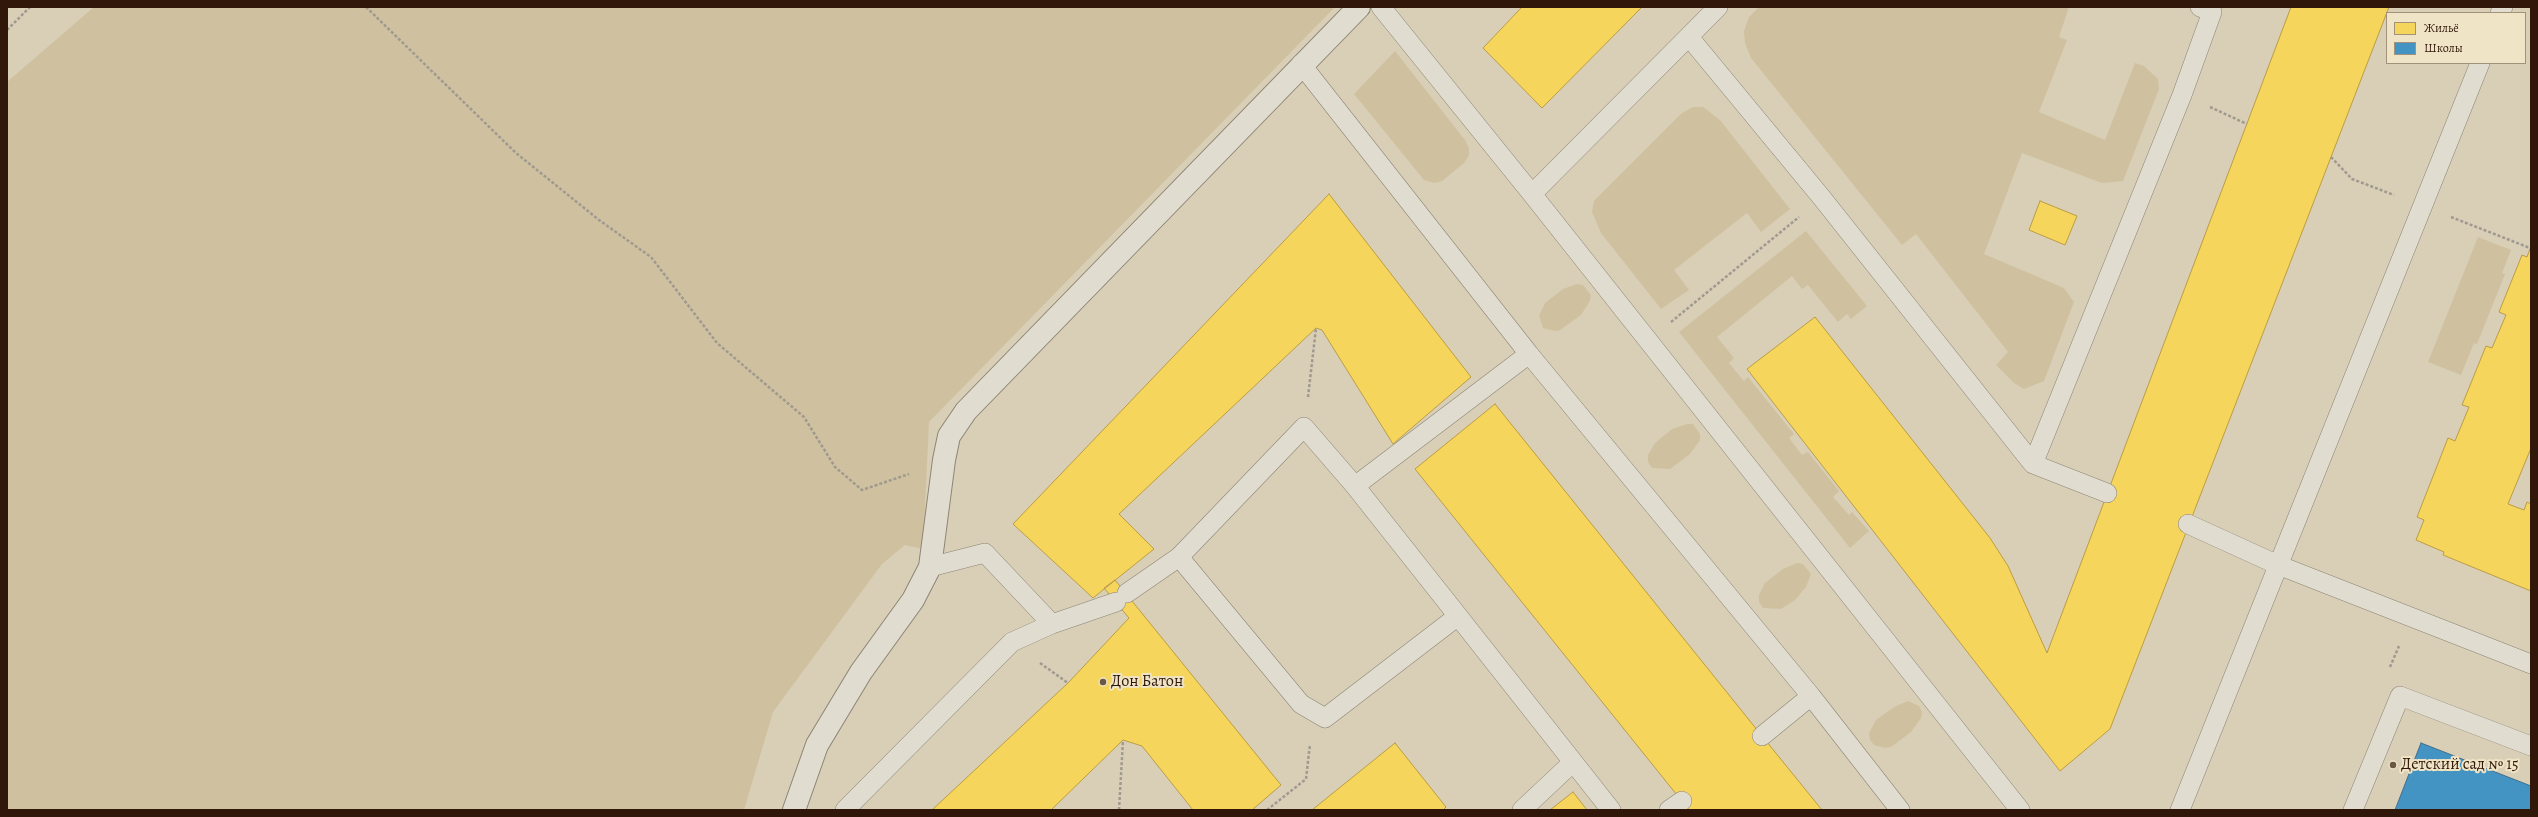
<!DOCTYPE html>
<html>
<head>
<meta charset="utf-8">
<style>
  body { margin:0 }
  #map { position:relative; width:2538px; height:817px; overflow:hidden; background:#d8cfb6; font-family:Alegreya,serif }
  canvas { display:block }
  .frame { position:absolute; inset:0; border:8px solid #31170a; pointer-events:none }
  .legend { position:absolute; left:2386px; top:12px; width:140px; height:52px; box-sizing:border-box; background:#efe4c6; border:1px solid #a3927b; margin:0; padding:5px 7px; list-style:none; font-size:12px; color:#31170a }
  .legend li { display:flex; align-items:center; gap:8px; height:20px }
  .legend b { width:20px; border:1px solid #a3927b }
</style>
</head>
<body>
<div id="map">
<canvas width="2538" height="817"></canvas>
<div class="frame"></div>
<ul class="legend">
<li><b style="height:11px;background:#f6d55c"></b>Жильё</li>
<li><b style="height:11px;background:#4393c3"></b>Школы</li>
</ul>
</div>
<script>
const ctx = document.querySelector('canvas').getContext('2d');
ctx.lineJoin = 'round';
function fillPath(path, color) {
  ctx.fillStyle = color;
  ctx.fill(path, 'evenodd');
}
function shape(rows) {
  const path = new Path2D();
  for (const r of rows) {
    path.moveTo(r[0], r[1]);
    for (let i = 2; i < r.length; i += 2) path.lineTo(r[i], r[i + 1]);
  }
  return path;
}
function strokePath(path, color, width, dash) {
  ctx.strokeStyle = color;
  ctx.lineWidth = width;
  ctx.lineCap = dash ? 'butt' : 'round';
  ctx.setLineDash(dash || []);
  ctx.stroke(path);
}
function write(font, color, halo, rows, align = 'center') {
  ctx.font = font + ' Alegreya,serif';
  ctx.lineWidth = 4;
  ctx.setLineDash([]);
  ctx.textBaseline = 'middle';
  ctx.strokeStyle = halo;
  ctx.fillStyle = color;
  for (const [text, x, y, turn = 0] of rows) {
    ctx.save();
    ctx.translate(x, y);
    ctx.rotate((+turn || 0) * Math.PI / 180);
    ctx.textAlign = isNaN(turn) ? turn : align;
    if (halo) ctx.strokeText(text, 0, 0);
    ctx.fillText(text, 0, 0);
    ctx.restore();
  }
}
const green = shape([
  [94,7,1335,7,929,422,923,549,905,545,882,564,773,712,744,810,7,810,7,82],
  [1759,7,2069,7,2059,37,2067,40,2039,112,2105,140,2135,63,2144,66,2158,79,2159,89,2123,181,2102,183,2022,153,1984,254,2064,288,2074,302,2044,381,2024,389,2014,383,1996,365,2008,352,1916,234,1902,245,1751,58,1745,43,1744,31,1749,17],
  [1395,51,1465,140,1469,148,1469,155,1464,163,1442,181,1434,183,1424,180,1354,94],
  [1693,107,1703,107,1720,120,1790,209,1761,232,1747,213,1674,270,1689,290,1661,309,1601,233,1592,212,1594,201,1682,113],
  [1806,231,1867,306,1851,319,1847,314,1838,322,1808,285,1802,289,1792,276,1717,337,1734,358,1729,363,1744,381,1748,377,1794,434,1789,438,1802,455,1808,452,1839,491,1833,497,1849,515,1852,512,1869,531,1850,548,1679,332],
  [2478,237,2511,250,2502,273,2505,274,2477,344,2474,343,2461,375,2428,362],
  [1577,284,1583,285,1591,295,1590,301,1581,315,1560,330,1555,331,1543,328,1539,316,1545,303,1563,289],
  [1687,424,1693,424,1700,434,1700,440,1690,454,1670,469,1652,468,1648,462,1648,455,1655,443,1672,429],
  [1797,563,1803,564,1811,574,1806,587,1795,600,1781,609,1763,608,1759,602,1759,595,1765,583,1783,569],
  [1908,701,1919,706,1922,712,1921,718,1911,732,1891,747,1885,748,1874,745,1870,740,1869,733,1876,720,1894,707]
]);
const homes = shape([
  [1522,7,1642,7,1542,108,1483,48,1522,7],
  [2291,7,2389,7,2110,729,2060,771,1747,369,1815,317,1990,538,2008,566,2047,653,2291,7],
  [1329,194,1471,377,1393,444,1322,330,1316,328,1119,514,1154,549,1093,598,1013,524,1329,194],
  [2040,201,2077,216,2065,245,2029,230,2040,201],
  [2531,246,2531,448,2508,504,2524,510,2527,502,2531,504,2531,591,2443,555,2444,552,2416,540,2424,520,2417,517,2448,438,2455,441,2469,407,2462,405,2486,346,2492,348,2506,315,2499,312,2522,255,2527,257,2531,246],
  [1495,404,1762,736,1822,810,1689,810,1415,469,1495,404],
  [1115,580,1281,785,1252,810,1193,810,1142,746,1123,740,1051,810,932,810,1068,683,1129,618,1104,588,1115,580],
  [1395,743,1446,807,1443,810,1312,810,1395,743],
  [1573,792,1587,810,1550,810,1573,792]
]);
const schools = shape([
  [2421,743,2531,786,2531,810,2395,810,2421,743]
]);
const path = shape([
  [366,7,516,153,599,220,651,257,717,343,804,417,835,467,862,490,909,474],
  [7,30,30,7],
  [2210,107,2247,124],
  [2331,157,2352,179,2394,195],
  [2451,217,2530,248],
  [1671,322,1799,217],
  [1308,397,1316,328],
  [1040,663,1068,683],
  [2390,667,2399,646],
  [1119,810,1123,740],
  [1267,810,1306,779,1310,744]
]);
const service = shape([
  [1381,7,1532,194,2020,810],
  [2500,13,2503,7],
  [1689,37,1822,198,2033,464,2182,95,2212,12,2200,7],
  [1301,64,1529,354,1811,696,1900,810],
  [1532,194,1718,7],
  [2033,464,2107,493],
  [1355,486,1529,354],
  [2188,524,2278,565,2531,664],
  [1127,593,1179,557],
  [1458,616,1355,486,1304,427,1179,557,1301,704,1325,718,1458,616,1611,810],
  [1052,624,1116,602],
  [1762,736,1811,696],
  [845,810,1012,642,1052,624,985,553,930,567],
  [1522,810,1572,763],
  [1669,810,1682,801],
  [2180,810,2480,63],
  [2353,810,2400,696,2531,746]
]);
const minor = shape([
  [794,810,817,745,861,672,913,600,930,567,944,460,949,436,966,411,1359,7]
]);
const markers = [
  [1103,682,4,"#6b5746"],
  [2393,765,4,"#6b5746"]
];
const poiNames = [
  ["Дон Батон",1111,682],
  ["Детский сад № 15",2401,765]
];
fillPath(green, '#cfc19f');
fillPath(homes, '#f6d55c');
strokePath(homes, '#bb9c43', 1);
fillPath(schools, '#4393c3');
strokePath(schools, '#3e6e8c', 1);
strokePath(service, '#8d8475', 20);
strokePath(minor, '#8d8475', 24);
strokePath(path, '#a0998f', 2.5, [3, 2]);
strokePath(service, '#e0dccf', 19);
strokePath(minor, '#e0dccf', 22);
for (const [x, y, r, color] of markers) {
  const dot = new Path2D();
  dot.arc(x, y, r, 0, 2 * Math.PI);
  ctx.fillStyle = color;
  ctx.fill(dot);
  strokePath(dot, '#efe4c6', 1.5);
}
write('16px', '#31170a', '#efe4c6', poiNames, 'left');
</script>
</body>
</html>
